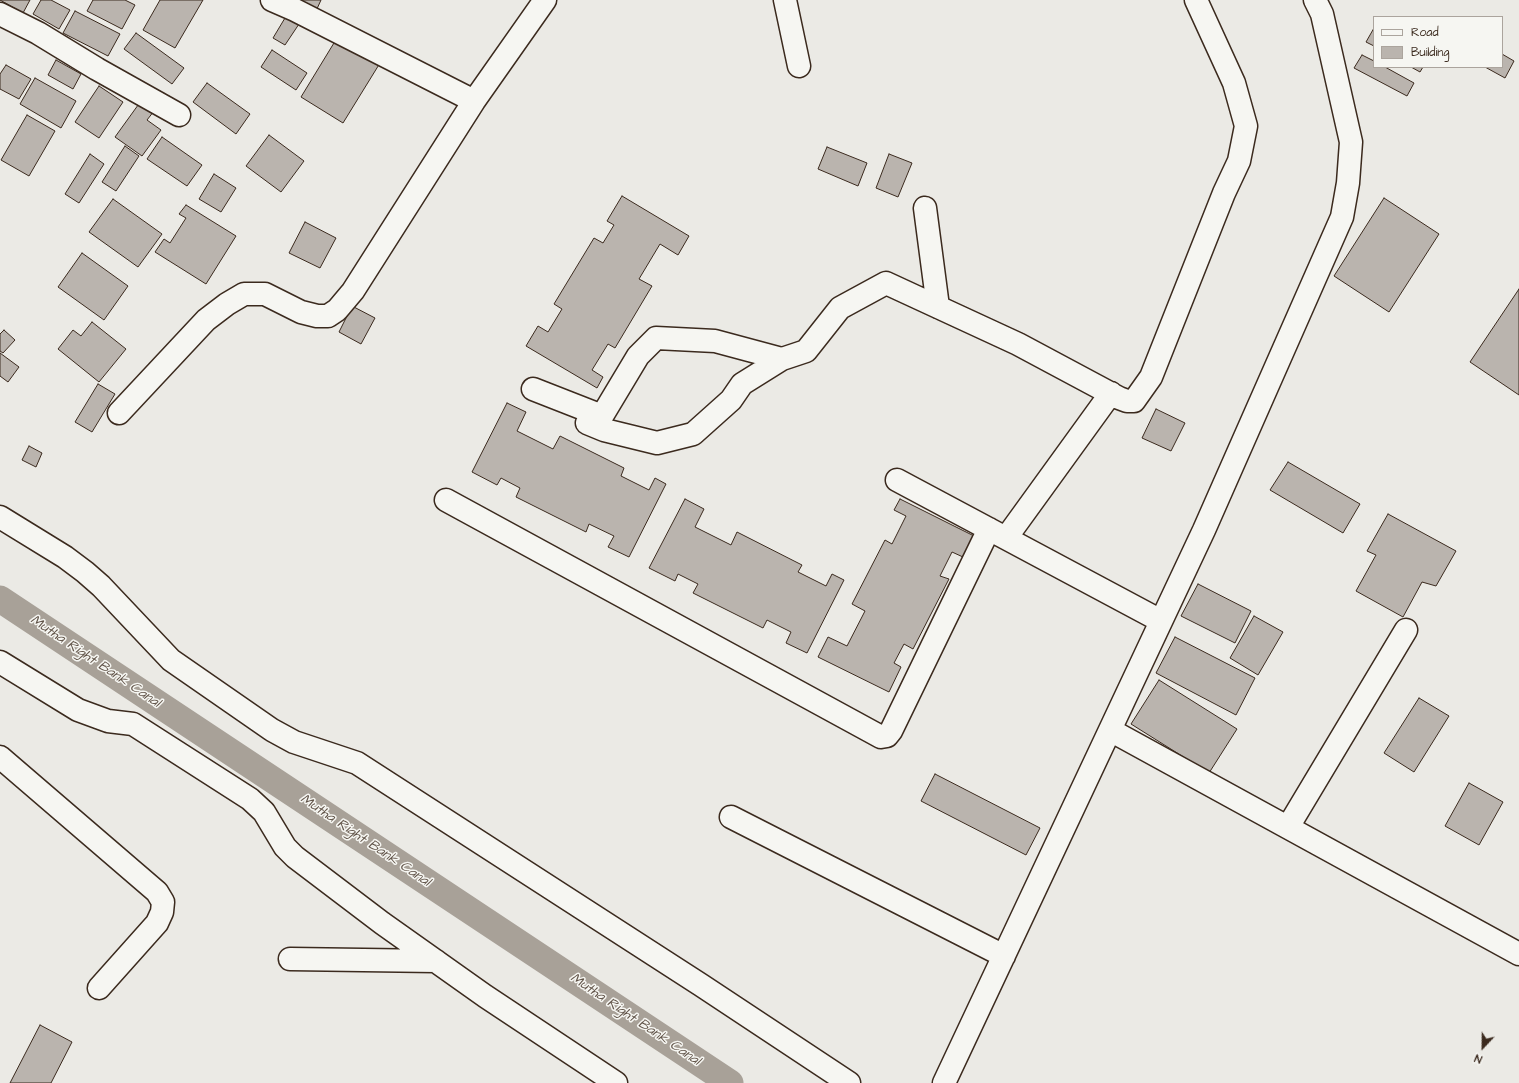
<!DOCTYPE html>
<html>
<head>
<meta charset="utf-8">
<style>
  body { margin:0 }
  #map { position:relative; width:1519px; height:1083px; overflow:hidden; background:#ebeae5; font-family:"Architects Daughter",sans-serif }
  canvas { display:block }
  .legend { position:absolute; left:1373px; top:16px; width:130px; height:52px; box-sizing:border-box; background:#f6f6f2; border:1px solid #aba49d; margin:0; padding:5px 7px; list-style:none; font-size:12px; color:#3b2a1e }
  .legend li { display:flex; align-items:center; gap:8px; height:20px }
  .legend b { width:20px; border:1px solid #aba49d }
  .north { position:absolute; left:1463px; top:1027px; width:40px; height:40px; -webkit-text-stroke:3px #f6f6f2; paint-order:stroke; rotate:202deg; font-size:11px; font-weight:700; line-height:16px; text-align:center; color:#3b2a1e }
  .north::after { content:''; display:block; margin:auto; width:14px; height:18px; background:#3b2a1e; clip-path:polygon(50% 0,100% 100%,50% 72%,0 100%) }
</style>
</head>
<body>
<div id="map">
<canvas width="1519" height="1083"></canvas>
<ul class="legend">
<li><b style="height:5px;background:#f6f6f2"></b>Road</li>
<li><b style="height:11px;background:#bab4ae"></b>Building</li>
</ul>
<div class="north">N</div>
</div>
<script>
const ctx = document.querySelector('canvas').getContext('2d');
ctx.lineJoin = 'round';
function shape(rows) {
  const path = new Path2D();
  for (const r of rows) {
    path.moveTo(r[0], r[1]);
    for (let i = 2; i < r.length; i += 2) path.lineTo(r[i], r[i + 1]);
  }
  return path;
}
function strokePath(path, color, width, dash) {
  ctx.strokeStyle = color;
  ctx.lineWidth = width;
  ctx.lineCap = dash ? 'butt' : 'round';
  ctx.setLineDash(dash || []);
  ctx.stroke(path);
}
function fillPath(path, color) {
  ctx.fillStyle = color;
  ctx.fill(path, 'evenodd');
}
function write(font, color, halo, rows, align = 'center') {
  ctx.font = font + ' "Architects Daughter",sans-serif';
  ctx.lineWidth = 3;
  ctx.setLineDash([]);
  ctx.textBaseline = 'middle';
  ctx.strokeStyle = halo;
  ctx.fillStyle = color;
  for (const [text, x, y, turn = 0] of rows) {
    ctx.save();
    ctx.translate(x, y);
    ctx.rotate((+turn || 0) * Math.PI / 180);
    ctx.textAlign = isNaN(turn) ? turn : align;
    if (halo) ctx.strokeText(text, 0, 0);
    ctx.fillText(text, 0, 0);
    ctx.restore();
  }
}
const canal = shape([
  [0,599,730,1083]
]);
const building = shape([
  [0,0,30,0,23,13,0,0],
  [41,0,51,0,70,10,59,29,33,14,41,0],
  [93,0,125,0,135,5,122,29,87,11,93,0],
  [160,0,203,0,175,48,143,30,160,0],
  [294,0,321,0,316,11,294,0],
  [75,11,120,34,108,56,63,33,75,11],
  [288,13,301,21,285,45,273,38,288,13],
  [1374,28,1374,46,1366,42,1374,28],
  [136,33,184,68,172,84,124,49,136,33],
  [337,38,380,63,343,123,301,97,337,38],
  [272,50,307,73,296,90,261,67,272,50],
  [1502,54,1514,61,1505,78,1485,67,1502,67,1502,54],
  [1362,55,1374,61,1374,67,1385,67,1414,83,1407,96,1354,68,1362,55],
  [56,60,81,74,73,89,48,75,56,60],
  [6,65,31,79,19,99,0,89,0,74,6,65],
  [1411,67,1423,67,1420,72,1411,67],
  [35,78,76,101,61,128,20,104,35,78],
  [207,83,250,114,236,134,193,102,207,83],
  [99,86,123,102,99,138,75,122,99,86],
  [141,101,154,111,147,120,161,130,142,156,115,137,141,101],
  [27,115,55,131,29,176,1,160,27,115],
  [269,135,304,161,281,192,246,166,269,135],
  [162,137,202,165,187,186,147,159,162,137],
  [125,146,139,156,116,191,102,182,125,146],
  [827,147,867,163,858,186,818,169,827,147],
  [90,154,104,164,79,203,65,194,90,154],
  [889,154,912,163,898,197,876,188,889,154],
  [214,174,236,188,221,212,199,199,214,174],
  [622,196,689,236,678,255,660,244,639,279,652,286,615,348,608,344,592,370,603,377,597,388,526,346,538,326,548,332,562,309,554,304,594,238,603,243,614,225,607,221,622,196],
  [1384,198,1439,234,1389,312,1334,276,1384,198],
  [113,199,162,234,138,267,89,232,113,199],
  [186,205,236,236,206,284,155,252,164,239,170,243,186,218,179,214,186,205],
  [305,222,336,238,320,268,289,253,305,222],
  [82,253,128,286,104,320,58,287,82,253],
  [1519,289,1519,395,1470,362,1519,289],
  [352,306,375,318,361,344,339,332,352,306],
  [92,322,126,349,99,382,58,349,73,330,81,336,92,322],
  [4,330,15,340,3,353,0,351,0,334,4,330],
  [0,353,19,367,8,382,0,376,0,353],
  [98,384,115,394,92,432,75,422,98,384],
  [507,403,526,412,517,431,553,449,560,436,624,468,621,476,649,490,655,478,666,484,629,557,608,547,614,536,589,524,586,532,516,497,520,488,501,478,497,485,472,472,507,403],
  [1156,409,1185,423,1171,451,1142,438,1156,409],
  [29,446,42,453,36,467,22,460,29,446],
  [1288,462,1360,504,1343,533,1270,490,1288,462],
  [685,499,704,509,695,527,731,545,737,532,802,565,798,572,826,586,832,574,844,580,807,653,786,643,791,632,767,620,763,628,693,593,698,584,678,574,675,581,649,568,685,499],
  [900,499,974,536,963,557,952,552,940,576,949,579,913,649,904,644,894,663,901,667,889,692,818,657,828,637,847,646,865,611,852,604,885,540,892,544,906,516,894,510,900,499],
  [1388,514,1456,551,1436,586,1422,582,1403,617,1356,591,1376,555,1367,551,1388,514],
  [1198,584,1251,611,1235,643,1181,616,1198,584],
  [1254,616,1283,632,1258,675,1230,658,1254,616],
  [1175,637,1255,678,1236,715,1156,673,1175,637],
  [1159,680,1237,729,1209,773,1131,724,1159,680],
  [1419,698,1449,716,1414,772,1384,753,1419,698],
  [935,774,1040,828,1026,855,921,801,935,774],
  [1469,783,1503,802,1479,845,1445,826,1469,783],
  [40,1025,72,1042,51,1083,10,1083,40,1025]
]);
const minor = shape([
  [272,0,295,10,474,101],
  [785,0,799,66],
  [0,14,38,33,97,69,179,115],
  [925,208,938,307],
  [533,389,602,416,638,356,656,338,715,341,782,359,806,351,840,308,886,283,1018,344,1119,398,1127,401,1134,401,1151,377,1224,193,1239,161,1246,126,1234,83,1196,0],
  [119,413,206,320,227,304,244,294,265,294,301,312,317,316,328,316,337,310,353,291,474,101,545,0],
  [595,419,587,423,604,430,657,443,693,434,731,400,742,384,782,359],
  [897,480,1161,621],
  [446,500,881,737,887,736,891,731,989,529],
  [0,517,65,557,85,572,101,586,171,660,272,730,294,742,357,763,701,985,849,1083],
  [1006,538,1111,393],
  [0,662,78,710,108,721,133,724,250,799,264,812,285,847,295,857,382,923,485,996,616,1083],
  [1110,730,1519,954],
  [0,757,157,892,163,902,162,912,157,923,99,988],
  [731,817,1004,956],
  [1288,827,1406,630],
  [290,959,436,961],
  [944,1083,1204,530,1342,217,1348,183,1351,142,1322,14,1315,0]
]);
const waterNames = [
  ["Mutha Right Bank Canal",95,662,34],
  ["Mutha Right Bank Canal",365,841,34],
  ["Mutha Right Bank Canal",635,1020,34]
];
strokePath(canal, '#a8a198', 27);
fillPath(building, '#bab4ae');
strokePath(building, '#3b2a1e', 1);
strokePath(minor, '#3b2a1e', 25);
strokePath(minor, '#f6f6f2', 22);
write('italic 14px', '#615449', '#f6f6f2', waterNames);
</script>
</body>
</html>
